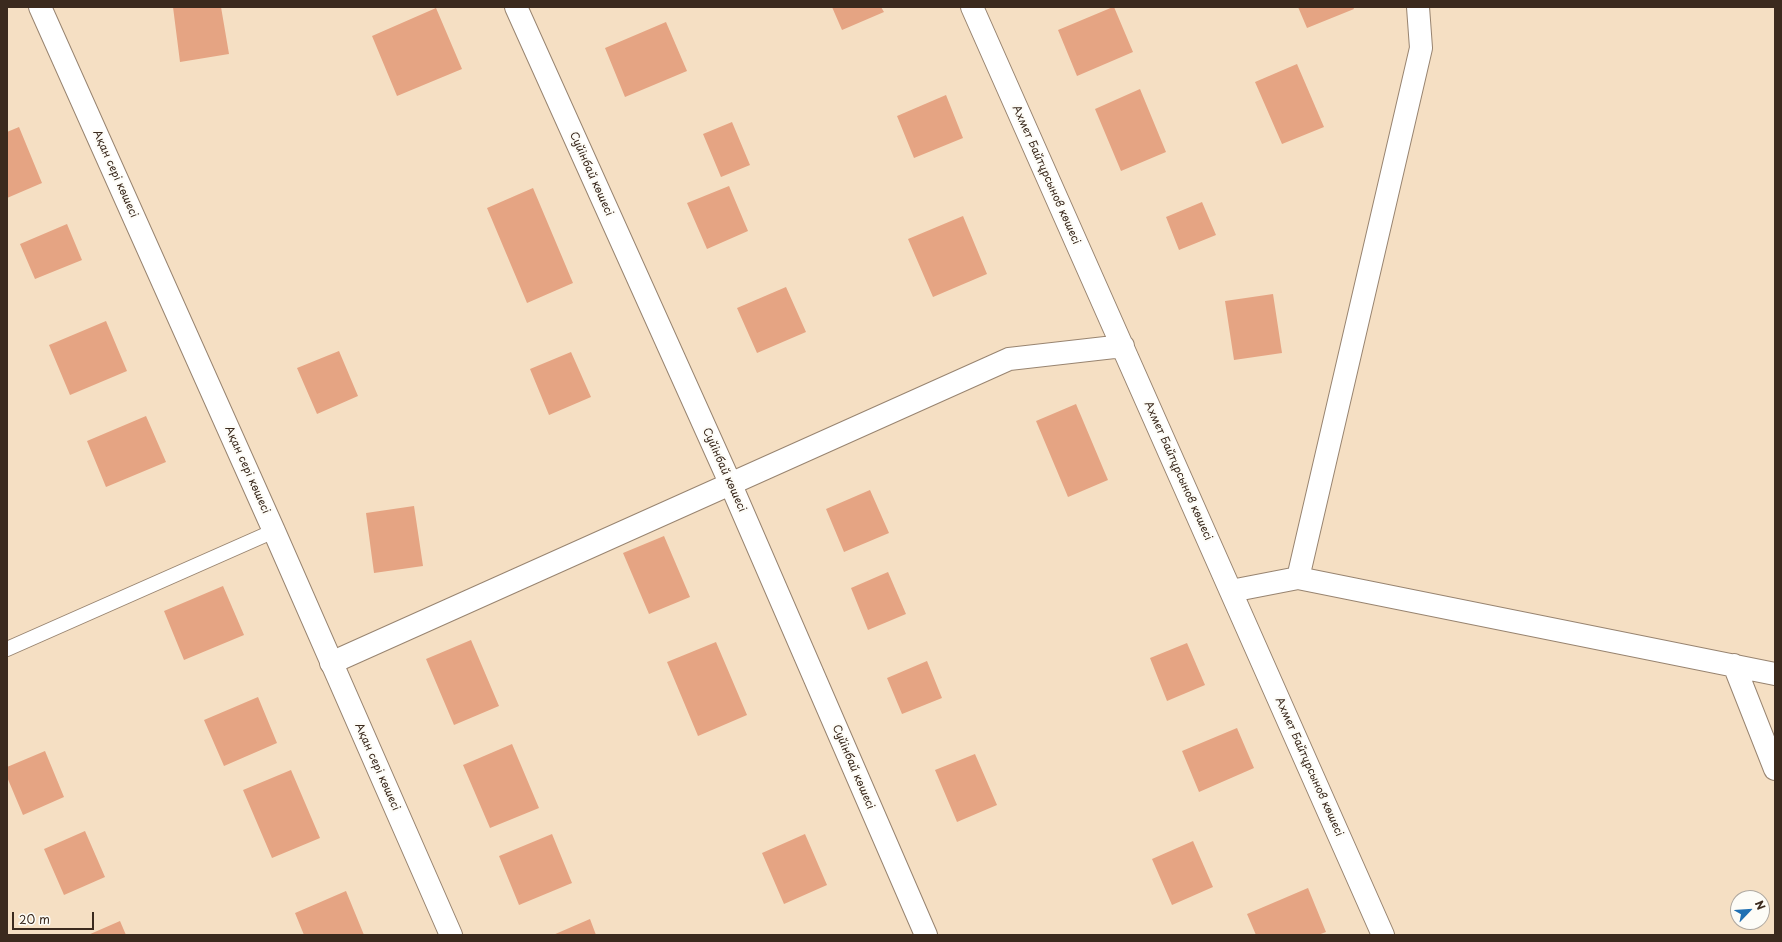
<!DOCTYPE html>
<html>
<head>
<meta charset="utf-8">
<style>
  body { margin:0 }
  #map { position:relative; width:1782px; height:942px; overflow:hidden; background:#f5dfc3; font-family:"Playpen Sans",sans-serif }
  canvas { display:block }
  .frame { position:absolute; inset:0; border:8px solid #3b2a1e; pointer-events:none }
  .north { position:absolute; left:1730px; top:890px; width:40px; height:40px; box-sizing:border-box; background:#fdfcf7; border:1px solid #afa8a0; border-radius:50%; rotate:65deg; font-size:11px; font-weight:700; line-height:16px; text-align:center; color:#3b2a1e }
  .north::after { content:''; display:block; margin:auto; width:14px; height:18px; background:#1f6fb2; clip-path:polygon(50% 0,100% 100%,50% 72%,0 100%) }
  .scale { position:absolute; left:12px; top:912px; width:82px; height:18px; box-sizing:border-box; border:2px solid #3b2a1e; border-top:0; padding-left:5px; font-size:12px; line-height:14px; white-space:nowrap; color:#3b2a1e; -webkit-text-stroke:3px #fdfcf7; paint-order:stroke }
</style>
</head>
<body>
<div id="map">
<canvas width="1782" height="942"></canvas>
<div class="frame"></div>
<div class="north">N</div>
<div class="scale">20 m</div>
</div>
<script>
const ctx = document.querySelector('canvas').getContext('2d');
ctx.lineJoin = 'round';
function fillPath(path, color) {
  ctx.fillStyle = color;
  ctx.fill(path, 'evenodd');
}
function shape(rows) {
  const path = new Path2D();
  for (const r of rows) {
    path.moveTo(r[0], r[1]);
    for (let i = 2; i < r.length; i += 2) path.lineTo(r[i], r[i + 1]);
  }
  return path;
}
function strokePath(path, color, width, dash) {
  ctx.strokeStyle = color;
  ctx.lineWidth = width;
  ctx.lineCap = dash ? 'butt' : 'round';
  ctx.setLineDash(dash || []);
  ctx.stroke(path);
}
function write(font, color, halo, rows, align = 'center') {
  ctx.font = font + ' "Playpen Sans",sans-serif';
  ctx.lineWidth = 4;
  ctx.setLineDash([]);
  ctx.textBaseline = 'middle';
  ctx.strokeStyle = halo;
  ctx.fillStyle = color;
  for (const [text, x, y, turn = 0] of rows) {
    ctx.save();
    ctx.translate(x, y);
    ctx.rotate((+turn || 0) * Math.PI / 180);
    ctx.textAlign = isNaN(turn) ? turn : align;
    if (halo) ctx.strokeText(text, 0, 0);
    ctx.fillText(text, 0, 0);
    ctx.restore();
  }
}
const building = shape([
  [173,7,221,7,229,54,180,62],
  [832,7,881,7,884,12,842,30],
  [1113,7,1114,7,1133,52,1077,76,1058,30],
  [1298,7,1353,7,1354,9,1307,28],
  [436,8,462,69,397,96,372,36],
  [666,22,687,71,625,97,605,48],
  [1297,64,1324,127,1282,144,1255,82],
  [1140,89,1166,152,1121,171,1095,109],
  [946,95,963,138,914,158,897,116],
  [732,122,750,165,721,177,703,134],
  [19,127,42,183,7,198,7,132],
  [729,186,748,231,707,249,687,203],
  [533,188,573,283,527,303,487,208],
  [1202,202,1216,235,1179,250,1166,217],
  [963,216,987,274,933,297,908,239],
  [67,224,82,260,35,279,20,244],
  [786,287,806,332,757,353,737,308],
  [1273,294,1282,353,1234,360,1225,301],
  [106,321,127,371,70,395,49,345],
  [339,351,358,396,317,414,297,368],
  [571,352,591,397,549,415,530,369],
  [1076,404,1108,480,1068,497,1036,421],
  [146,416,166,462,106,487,87,441],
  [870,490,889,533,844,552,826,509],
  [414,506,423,566,374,573,366,513],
  [664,536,690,597,649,614,623,553],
  [888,572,906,614,868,630,851,588],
  [223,586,244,635,184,660,164,611],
  [471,640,499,706,454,725,426,659],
  [716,642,747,715,698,736,667,662],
  [1187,643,1205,685,1167,701,1150,658],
  [927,661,942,698,902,714,887,678],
  [258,697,277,743,224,766,204,720],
  [1237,728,1254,768,1199,792,1182,751],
  [512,744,539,808,490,828,463,765],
  [45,751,64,797,23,815,7,777,7,767],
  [975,754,997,805,957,822,935,770],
  [291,770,320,838,272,858,243,790],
  [85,831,105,877,64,895,44,849],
  [552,834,572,883,519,905,499,856],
  [805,834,827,885,784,904,762,853],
  [1193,841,1213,887,1172,905,1152,859],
  [1308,888,1326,932,1318,935,1256,935,1247,914],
  [346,891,364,935,304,935,295,913],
  [590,919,596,935,553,935],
  [120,921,126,935,88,935]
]);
const service = shape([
  [7,649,274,531]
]);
const minor = shape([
  [516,7,731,485,926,935],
  [972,7,1383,935],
  [1298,578,1775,674],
  [1231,591,1298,578,1421,48,1418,7],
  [331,663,1009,359,1123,346],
  [1734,665,1775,769]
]);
const tertiary = shape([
  [40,7,274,531,451,935]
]);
const streetNames = [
  ["Ақан сері көшесі",115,174,66],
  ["Суйінбай көшесі",591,174,66],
  ["Ахмет Байтұрсынов көшесі",1046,175,66],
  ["Ақан сері көшесі",247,470,66],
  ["Суйінбай көшесі",724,470,66],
  ["Ахмет Байтұрсынов көшесі",1178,471,66],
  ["Ақан сері көшесі",377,767,66],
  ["Суйінбай көшесі",853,767,67],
  ["Ахмет Байтұрсынов көшесі",1309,767,66]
];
fillPath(building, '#e5a483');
strokePath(service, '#988470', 16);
strokePath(minor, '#988470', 24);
strokePath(tertiary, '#988470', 24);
strokePath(service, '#fff', 14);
strokePath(minor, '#fff', 22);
strokePath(tertiary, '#fff', 22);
write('11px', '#3b2a1e', '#fdfcf7', streetNames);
</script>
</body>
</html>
